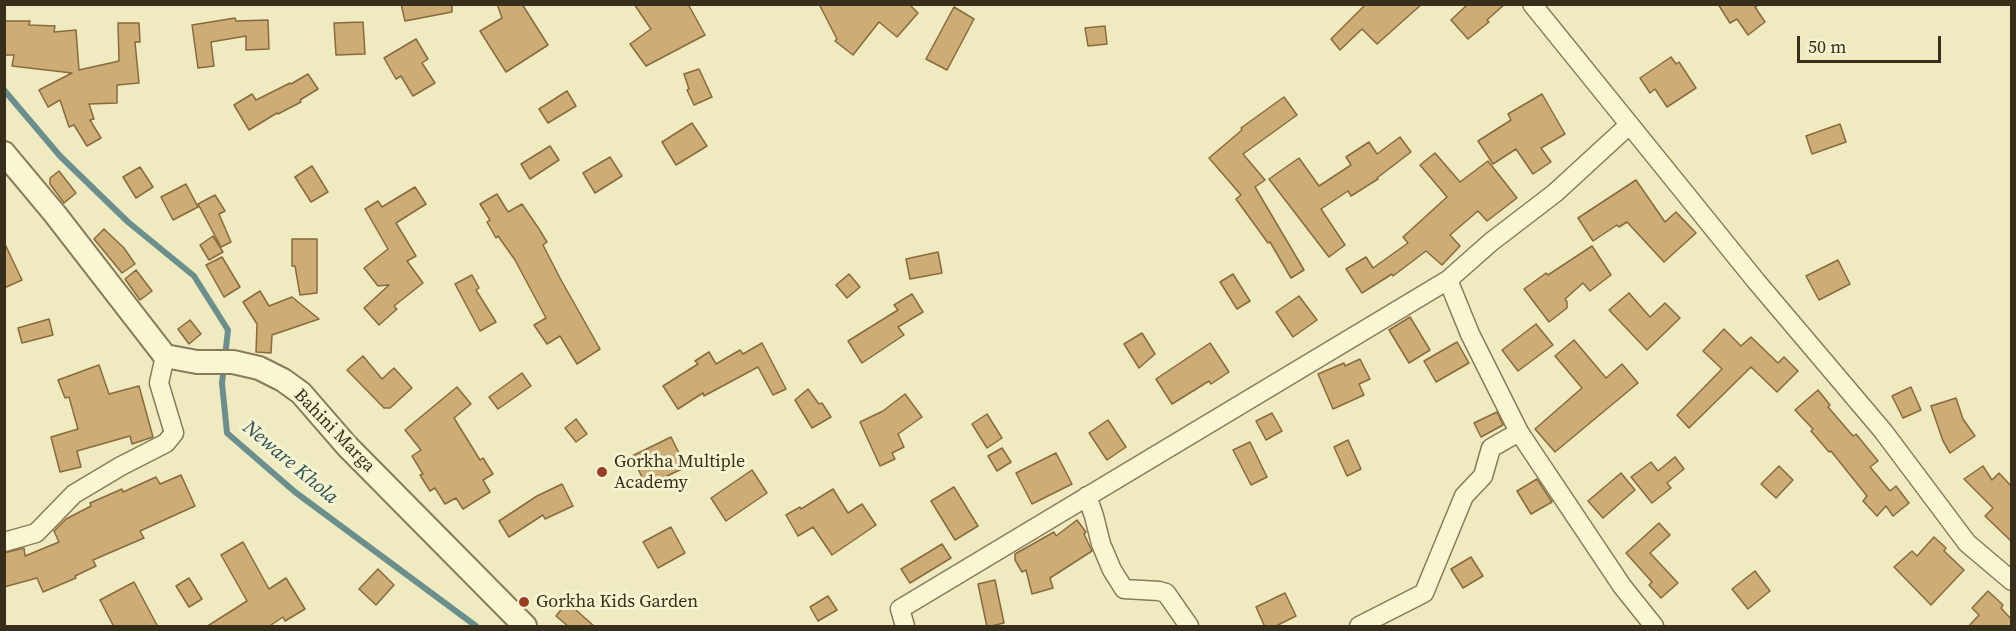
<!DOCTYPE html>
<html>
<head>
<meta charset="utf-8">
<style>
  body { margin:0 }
  #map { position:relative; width:2016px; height:631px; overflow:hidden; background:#efeac0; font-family:"Source Serif 4",serif }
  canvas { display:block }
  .frame { position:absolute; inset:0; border:6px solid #372f1c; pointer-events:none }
  .scale { position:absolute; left:1797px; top:36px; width:144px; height:27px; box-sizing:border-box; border:3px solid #372f1c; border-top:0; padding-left:8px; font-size:18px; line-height:21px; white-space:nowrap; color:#372f1c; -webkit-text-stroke:4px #f6f3d0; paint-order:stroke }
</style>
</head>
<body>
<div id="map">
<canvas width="2016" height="631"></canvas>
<div class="frame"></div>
<div class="scale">50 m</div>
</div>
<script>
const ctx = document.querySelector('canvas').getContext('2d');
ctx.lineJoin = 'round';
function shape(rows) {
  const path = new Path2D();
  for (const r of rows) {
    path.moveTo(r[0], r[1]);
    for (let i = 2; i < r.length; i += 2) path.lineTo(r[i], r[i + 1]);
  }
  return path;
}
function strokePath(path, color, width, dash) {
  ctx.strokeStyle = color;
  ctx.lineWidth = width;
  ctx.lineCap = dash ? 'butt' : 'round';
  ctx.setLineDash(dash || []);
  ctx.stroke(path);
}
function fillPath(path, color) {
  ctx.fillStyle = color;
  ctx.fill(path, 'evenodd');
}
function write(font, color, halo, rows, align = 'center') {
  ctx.font = font + ' "Source Serif 4",serif';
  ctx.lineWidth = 6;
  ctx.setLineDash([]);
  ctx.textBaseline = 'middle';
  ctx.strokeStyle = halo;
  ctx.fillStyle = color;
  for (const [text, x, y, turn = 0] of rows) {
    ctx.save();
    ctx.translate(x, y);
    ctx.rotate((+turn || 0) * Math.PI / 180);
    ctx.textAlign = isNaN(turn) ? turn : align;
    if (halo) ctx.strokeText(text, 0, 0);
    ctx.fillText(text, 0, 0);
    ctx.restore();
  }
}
const stream = shape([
  [4,90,60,156,128,222,194,276,228,330,222,383,227,433,295,492,476,626]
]);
const building = shape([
  [401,4,452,4,452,12,405,21,401,4],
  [497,4,522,4,548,45,506,72,480,31,502,18,497,4],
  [634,4,688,4,705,35,646,66,630,44,651,29,634,4],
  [819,4,909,4,918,13,897,37,879,22,853,55,835,41,837,39,819,4],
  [1366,4,1422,4,1377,44,1362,29,1340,50,1331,39,1366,4],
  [1468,4,1505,4,1487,20,1489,22,1468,39,1451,20,1468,4],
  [1718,4,1760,4,1755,7,1765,22,1748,35,1737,19,1730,23,1718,4],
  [954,7,974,19,947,70,926,59,954,7],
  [235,18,236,21,268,20,269,49,246,50,246,36,211,42,214,66,198,68,192,25,235,18],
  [4,21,30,21,29,25,55,26,54,32,76,30,79,70,119,61,118,23,139,23,140,42,135,42,139,83,117,85,117,103,89,104,94,119,90,120,101,138,87,146,74,125,69,127,60,100,48,107,39,90,72,73,12,66,14,55,4,55,4,21],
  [363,22,365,54,336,55,334,23,363,22],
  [1105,26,1107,44,1088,46,1085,28,1105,26],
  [416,39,428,59,422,63,435,83,413,96,401,76,396,79,384,58,416,39],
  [1671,57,1676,64,1679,62,1696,88,1667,107,1655,89,1650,93,1640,78,1671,57],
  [699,69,712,97,694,105,687,90,689,89,684,74,699,69],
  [308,74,318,89,300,100,301,102,278,114,277,113,249,130,234,105,252,94,256,100,290,83,291,84,308,74],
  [567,91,576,106,548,123,539,109,567,91],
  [1542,94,1565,134,1541,148,1551,162,1533,174,1516,149,1493,164,1478,141,1511,120,1508,114,1542,94],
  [1284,97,1297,115,1243,154,1265,180,1255,187,1304,270,1291,278,1270,242,1268,243,1236,199,1241,195,1209,158,1242,130,1241,128,1284,97],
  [692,123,707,146,676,165,662,142,692,123],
  [1840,124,1846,142,1812,154,1806,136,1840,124],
  [1400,137,1411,152,1377,178,1378,179,1351,196,1348,191,1321,209,1345,245,1329,257,1269,179,1299,158,1319,186,1351,165,1346,157,1369,142,1377,154,1400,137],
  [550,146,559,160,530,179,521,164,550,146],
  [1435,153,1460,182,1488,161,1517,198,1487,221,1478,211,1450,235,1460,246,1442,265,1426,251,1393,276,1392,274,1362,293,1346,269,1366,257,1373,268,1408,243,1403,237,1447,197,1420,165,1435,153],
  [610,157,622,176,595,193,583,173,610,157],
  [312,166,328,192,311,202,295,177,312,166],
  [140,167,153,187,136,198,123,177,140,167],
  [59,171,76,193,64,203,50,184,50,178,59,171],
  [1636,180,1665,222,1676,212,1696,233,1664,262,1627,222,1619,227,1617,225,1593,241,1578,218,1636,180],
  [186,184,198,207,173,220,161,197,186,184],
  [415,187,426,204,396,223,416,256,407,261,423,283,394,306,397,309,379,325,364,308,389,285,378,286,364,268,388,249,365,209,378,201,382,207,415,187],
  [497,194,508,212,522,204,539,229,547,242,543,245,561,280,600,349,577,364,560,336,547,344,534,325,546,318,515,260,498,236,496,238,487,222,490,220,480,204,497,194],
  [215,195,225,211,219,214,231,242,221,247,198,204,215,195],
  [104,229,124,248,135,264,122,273,94,239,104,229],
  [213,236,223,252,209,260,200,245,213,236],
  [292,239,317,239,317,293,300,295,295,266,292,266,292,239],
  [4,242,22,280,4,288,4,242],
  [1592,246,1611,275,1590,291,1583,283,1565,299,1567,302,1567,308,1549,322,1524,289,1546,273,1548,275,1592,246],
  [938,252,942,273,910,279,906,259,938,252],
  [222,257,240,287,224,297,206,265,222,257],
  [1838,260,1850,284,1819,300,1806,276,1838,260],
  [136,270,152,291,140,300,125,279,136,270],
  [849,274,860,287,847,298,836,285,849,274],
  [1233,274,1250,301,1237,309,1220,282,1233,274],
  [472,275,479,288,476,290,496,322,480,331,455,284,472,275],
  [260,291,269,306,292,297,319,319,272,335,271,353,256,352,257,324,243,302,260,291],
  [1629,293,1650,317,1665,303,1680,318,1647,350,1609,310,1629,293],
  [912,294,923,312,898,327,904,335,862,363,848,341,898,310,894,305,912,294],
  [1299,296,1317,320,1293,337,1276,312,1299,296],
  [1410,317,1430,350,1409,363,1389,330,1410,317],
  [49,319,53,335,22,343,18,328,49,319],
  [190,320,201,334,189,344,178,329,190,320],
  [1536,324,1553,345,1518,371,1502,350,1536,324],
  [1724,329,1741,346,1751,337,1778,363,1784,357,1798,371,1777,392,1751,367,1689,428,1677,415,1722,369,1703,351,1724,329],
  [1142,333,1155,354,1139,368,1124,344,1142,333],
  [1574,340,1606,378,1622,364,1638,383,1555,452,1535,429,1582,388,1555,356,1574,340],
  [1457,342,1469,363,1436,382,1424,361,1457,342],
  [762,343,786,389,773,395,758,367,704,396,703,393,678,409,663,386,698,364,695,361,709,352,716,364,740,350,743,354,762,343],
  [1210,343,1229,372,1211,384,1209,381,1172,404,1156,379,1210,343],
  [363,356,382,379,394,368,412,388,390,408,384,408,347,370,363,356],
  [1360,359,1370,379,1359,384,1364,395,1333,409,1318,374,1344,363,1345,366,1360,359],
  [99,365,109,394,139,386,153,437,132,444,130,436,77,451,81,467,60,472,51,437,78,429,69,397,65,398,58,380,99,365],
  [522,373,531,386,498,409,489,397,522,373],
  [457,387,471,404,454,418,480,460,483,458,493,474,483,480,490,492,463,509,456,498,445,504,435,488,430,491,420,475,423,474,412,456,421,450,405,430,457,387],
  [1911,387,1921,410,1903,418,1892,396,1911,387],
  [808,389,819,404,822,403,831,417,812,428,795,400,808,389],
  [1818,390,1830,405,1828,407,1853,436,1856,434,1878,461,1870,467,1890,491,1896,486,1909,503,1893,516,1886,506,1877,516,1863,501,1867,496,1831,451,1829,452,1811,431,1813,429,1795,410,1818,390],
  [905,394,922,417,898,434,904,447,892,453,895,459,880,466,860,422,883,411,905,394],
  [1956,398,1963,419,1975,436,1950,453,1943,441,1931,406,1956,398],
  [1497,412,1503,425,1481,437,1474,423,1497,412],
  [1272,413,1282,431,1266,440,1256,421,1272,413],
  [987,414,1002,438,987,448,972,424,987,414],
  [576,419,587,434,576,442,565,428,576,419],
  [1108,420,1126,447,1107,460,1089,433,1108,420],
  [671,437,686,467,646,486,632,456,671,437],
  [1348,440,1361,469,1347,476,1334,447,1348,440],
  [1250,442,1267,477,1251,485,1233,450,1250,442],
  [1002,448,1011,462,997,471,988,456,1002,448],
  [1056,453,1072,484,1032,504,1016,473,1056,453],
  [1675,457,1684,469,1667,483,1671,488,1652,503,1631,477,1651,462,1658,471,1675,457],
  [1779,466,1793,480,1776,498,1761,484,1779,466],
  [1983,466,1992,480,1999,473,2012,487,2012,542,1985,516,1993,508,1964,479,1983,466],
  [752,470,767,493,726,521,711,498,752,470],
  [1621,473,1635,490,1603,518,1588,501,1621,473],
  [181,475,195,506,140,531,144,538,93,560,96,566,75,576,76,578,43,592,37,578,4,587,4,553,24,548,25,556,59,542,54,531,66,519,91,506,90,503,122,489,123,492,156,477,160,484,181,475],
  [1537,479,1552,502,1531,514,1517,491,1537,479],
  [562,484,573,506,545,519,543,515,509,537,499,521,537,496,562,484],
  [954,487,978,526,955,540,931,501,954,487],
  [833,489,848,513,862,504,876,525,832,555,813,527,798,536,786,515,800,507,801,509,833,489],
  [1077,520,1086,532,1084,534,1092,551,1050,578,1053,588,1032,594,1026,570,1022,572,1015,560,1015,554,1054,532,1056,536,1077,520],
  [1659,523,1670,535,1650,553,1678,583,1661,598,1649,585,1652,582,1626,553,1659,523],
  [671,527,685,553,658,568,643,542,671,527],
  [1934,537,1946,548,1944,551,1964,570,1931,605,1894,567,1912,551,1917,556,1934,537],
  [243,542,269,589,286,578,305,609,285,621,283,617,268,627,206,627,247,601,221,555,243,542],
  [942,544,951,558,910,583,901,569,942,544],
  [1471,557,1483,576,1463,588,1451,569,1471,557],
  [378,569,394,585,376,605,359,589,378,569],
  [1755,571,1770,591,1748,609,1732,589,1755,571],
  [189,578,202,599,189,607,176,586,189,578],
  [995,580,1004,623,987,627,978,584,995,580],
  [134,582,158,627,114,627,100,600,134,582],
  [1988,591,2003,605,2001,608,2012,620,2012,627,1968,627,1979,615,1972,608,1988,591],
  [1285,593,1296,616,1274,627,1265,627,1256,607,1285,593],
  [828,596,837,610,818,621,810,607,828,596],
  [567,602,595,627,569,627,556,616,567,602]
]);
const minor = shape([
  [1532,4,1756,281,1883,431,1967,543,2012,581],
  [1448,280,1470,334,1519,432,1622,586,1654,626],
  [1087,496,1094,516,1101,544,1112,570,1124,589,1159,591,1166,593,1189,626],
  [4,542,36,533,74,494,121,466,166,443,174,433,159,383,165,356],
  [905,626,900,609,1448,280,1491,242,1555,193,1629,125],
  [1359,626,1424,593,1464,496,1483,476,1491,448,1519,432]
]);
const tertiary = shape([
  [4,153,55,214,165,356,197,362,233,362,259,368,283,380,301,393,347,446,525,626]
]);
const markers = [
  [602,472,6,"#993d26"],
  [524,602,6,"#993d26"]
];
const streetNames = [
  ["Bahini Marga",334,431,46]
];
const poiNames = [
  ["Gorkha Multiple",614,462],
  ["Academy",614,483],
  ["Gorkha Kids Garden",536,602]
];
const waterNames = [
  ["Neware Khola",290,463,40]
];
strokePath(stream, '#6a8f8d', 6);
fillPath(building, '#ceac75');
strokePath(building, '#886a3d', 1.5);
strokePath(minor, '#887b58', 21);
strokePath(tertiary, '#887b58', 26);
strokePath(minor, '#faf6d3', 18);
strokePath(tertiary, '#faf6d3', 22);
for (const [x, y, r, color] of markers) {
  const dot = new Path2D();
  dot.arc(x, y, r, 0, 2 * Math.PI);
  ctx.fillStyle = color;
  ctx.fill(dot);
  strokePath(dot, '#f6f3d0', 2);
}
write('18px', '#372f1c', '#f6f3d0', streetNames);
write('18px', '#372f1c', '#f6f3d0', poiNames, 'left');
write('italic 20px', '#2b5158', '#f6f3d0', waterNames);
</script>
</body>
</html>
